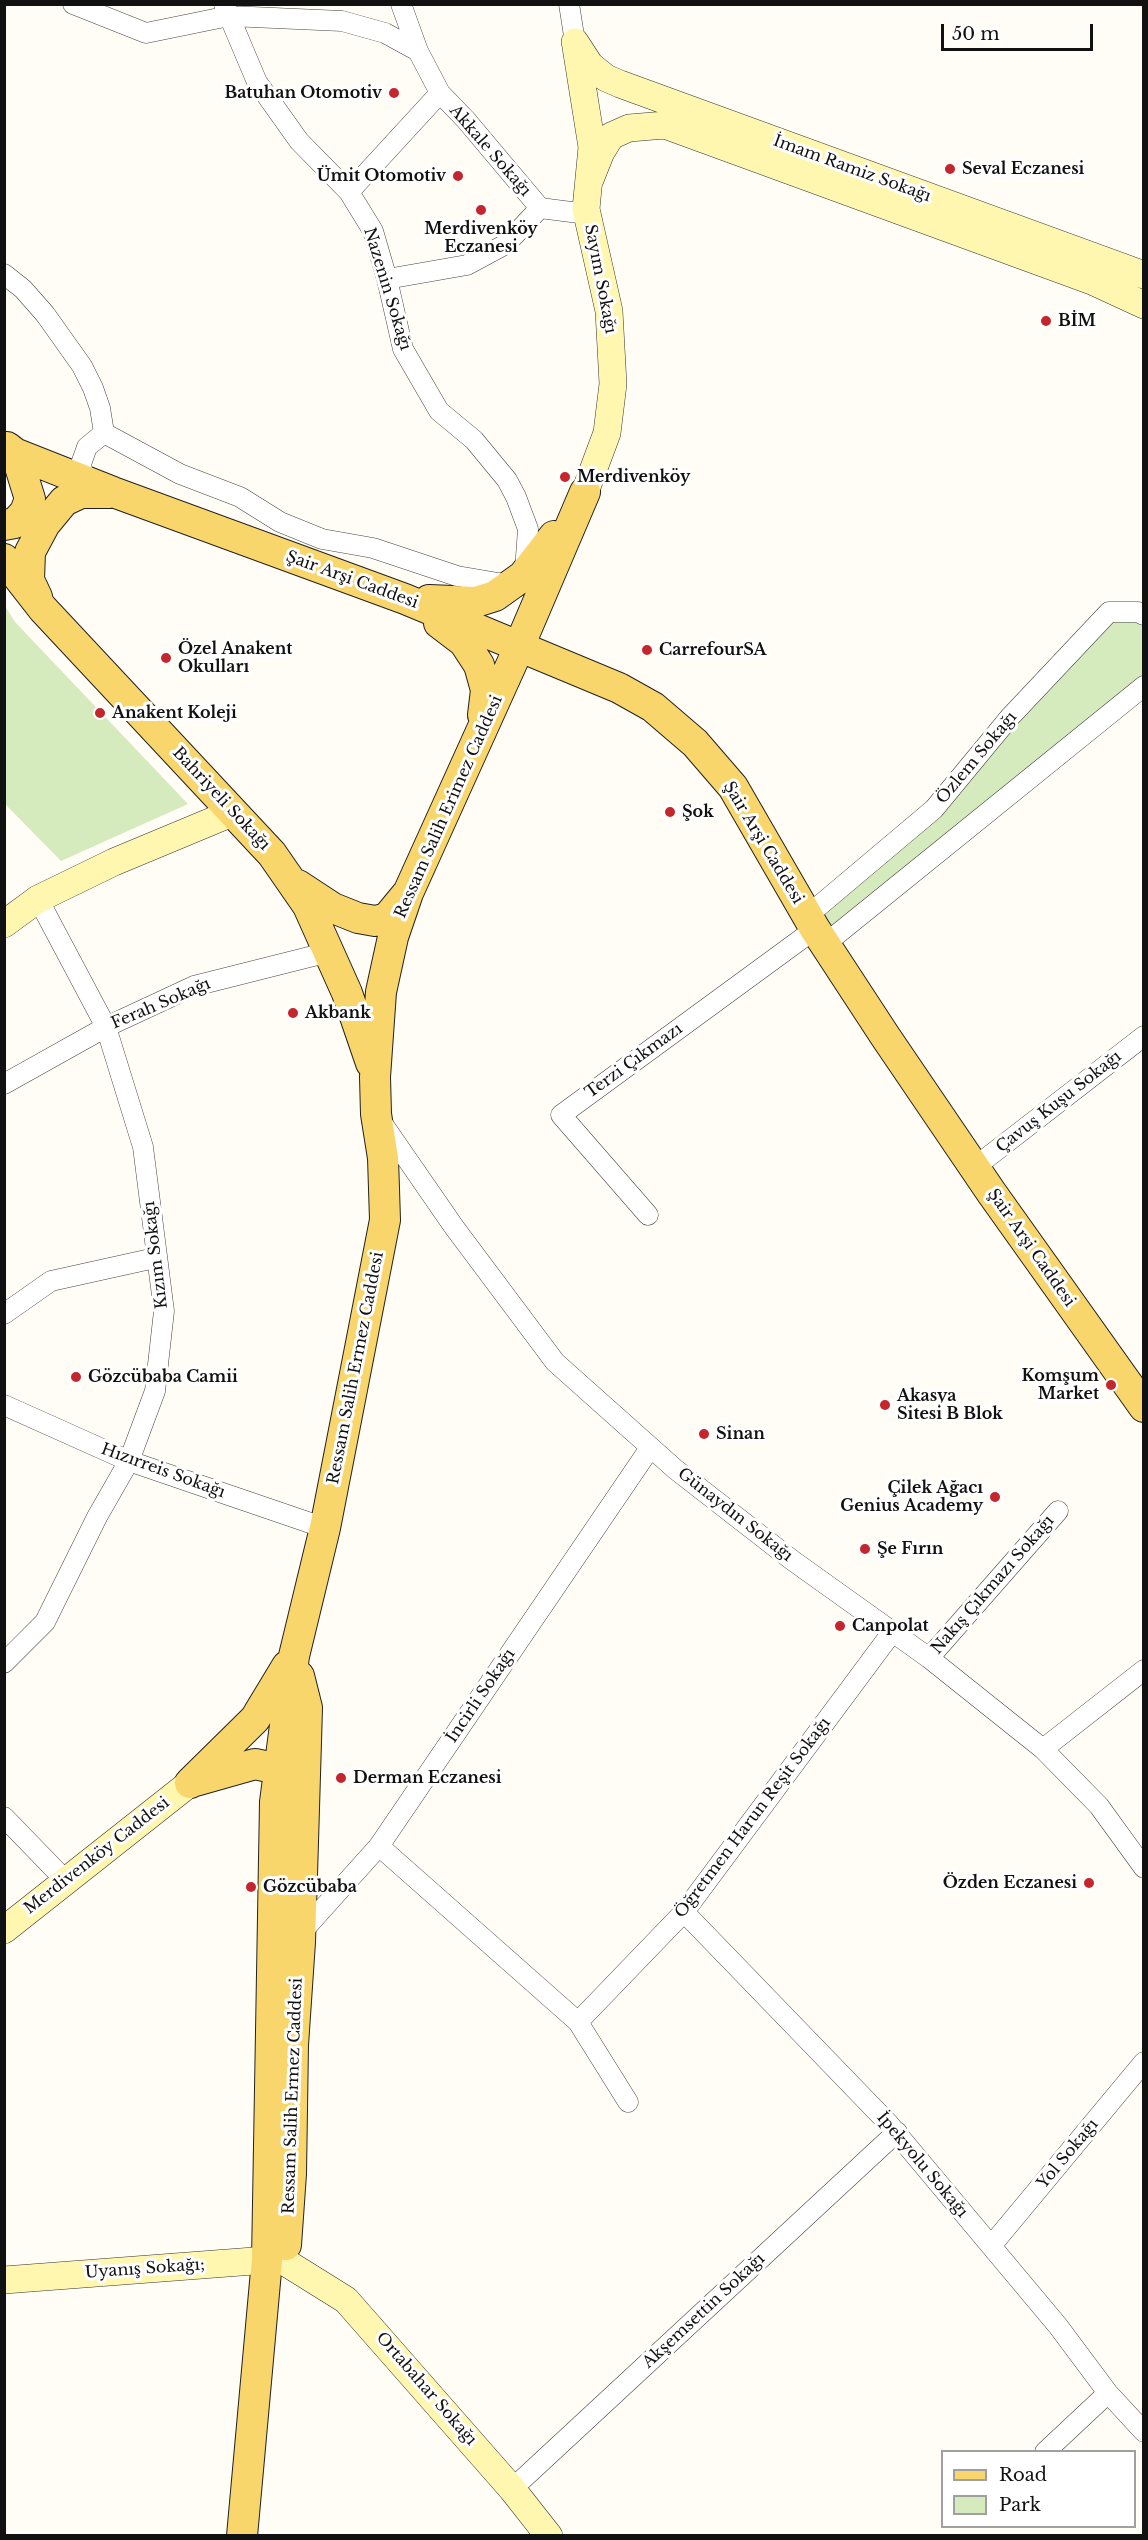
<!DOCTYPE html>
<html>
<head>
<meta charset="utf-8">
<style>
  body { margin:0 }
  #map { position:relative; width:1148px; height:2540px; overflow:hidden; background:#fffdf5; font-family:"Libre Baskerville",serif }
  canvas { display:block }
  .frame { position:absolute; inset:0; border:6px solid #111; pointer-events:none }
  .legend { position:absolute; left:941px; top:2450px; width:195px; height:78px; box-sizing:border-box; background:#fff; border:2px solid #a0a0a0; margin:0; padding:8px 10px; list-style:none; font-size:18px; color:#111 }
  .legend li { display:flex; align-items:center; gap:12px; height:30px }
  .legend b { width:30px; border:2px solid #a0a0a0 }
  .scale { position:absolute; left:941px; top:24px; width:152px; height:27px; box-sizing:border-box; border:3px solid #111; border-top:0; padding-left:8px; font-size:18px; line-height:21px; white-space:nowrap; color:#111; -webkit-text-stroke:4px #fff; paint-order:stroke }
</style>
</head>
<body>
<div id="map">
<canvas width="1148" height="2540"></canvas>
<div class="frame"></div>
<ul class="legend">
<li><b style="height:8px;background:#f9d66b"></b>Road</li>
<li><b style="height:16px;background:#d5ebbd"></b>Park</li>
</ul>
<div class="scale">50 m</div>
</div>
<script>
const ctx = document.querySelector('canvas').getContext('2d');
ctx.lineJoin = 'round';
function fillPath(path, color) {
  ctx.fillStyle = color;
  ctx.fill(path, 'evenodd');
}
function shape(rows) {
  const path = new Path2D();
  for (const r of rows) {
    path.moveTo(r[0], r[1]);
    for (let i = 2; i < r.length; i += 2) path.lineTo(r[i], r[i + 1]);
  }
  return path;
}
function strokePath(path, color, width, dash) {
  ctx.strokeStyle = color;
  ctx.lineWidth = width;
  ctx.lineCap = dash ? 'butt' : 'round';
  ctx.setLineDash(dash || []);
  ctx.stroke(path);
}
function write(font, color, halo, rows, align = 'center') {
  ctx.font = font + ' "Libre Baskerville",serif';
  ctx.lineWidth = 6;
  ctx.setLineDash([]);
  ctx.textBaseline = 'middle';
  ctx.strokeStyle = halo;
  ctx.fillStyle = color;
  for (const [text, x, y, turn = 0] of rows) {
    ctx.save();
    ctx.translate(x, y);
    ctx.rotate((+turn || 0) * Math.PI / 180);
    ctx.textAlign = isNaN(turn) ? turn : align;
    if (halo) ctx.strokeText(text, 0, 0);
    ctx.fillText(text, 0, 0);
    ctx.restore();
  }
}
const green = shape([
  [5,606,15,622,188,804,61,861,5,804],
  [1110,617,1143,623,1143,683,834,931,819,911,937,817]
]);
const street = shape([
  [73,4,146,33,229,16,342,21,385,33,418,51],
  [224,4,257,82,299,141,349,192,373,231,387,279,403,349,439,411,474,440,507,480,516,497,528,529,525,571],
  [401,4,418,51,440,93,466,120,540,208],
  [569,4,575,42],
  [349,192,440,93],
  [4,274,23,289,45,314,82,366,93,388,100,408,104,433],
  [387,279,467,265,506,244,540,208,587,214],
  [84,481,81,464,87,447,104,433,180,474,240,497,280,522,322,539,373,548,457,576,504,584,515,582],
  [807,916,934,809,1010,717,1109,612,1138,612,1144,615],
  [825,944,1144,686],
  [4,1084,106,1027,194,986,329,952],
  [380,1120,454,1227,555,1362,675,1469,792,1560,929,1658,1043,1749,1099,1806,1144,1868],
  [975,1167,1144,1036],
  [648,1215,561,1115,815,929],
  [4,1314,51,1281,155,1258],
  [4,1405,129,1461,325,1528],
  [929,1658,1058,1511],
  [4,1663,45,1622,97,1517,129,1461,155,1391,164,1311,143,1147,106,1027,38,899],
  [1043,1749,1144,1670],
  [4,1817,66,1881],
  [379,1846,578,2022,684,1912,893,1631],
  [684,1912,888,2123,1058,2326,1108,2393,1144,2432],
  [300,1934,379,1846,650,1448],
  [578,2022,628,2102],
  [991,2246,1144,2062],
  [1045,2452,1108,2393],
  [512,2489,897,2132]
]);
const secondary = shape([
  [575,42,590,65,606,78,620,84,1144,275],
  [576,47,592,147,586,209,609,311,613,384,607,433,585,492],
  [589,182,601,152,611,136,629,128,665,125,1092,281,1144,305],
  [4,924,38,899,114,862,234,812],
  [4,1930,190,1783],
  [4,2280,267,2260,285,2262,346,2300,512,2489,549,2536]
]);
const primary = shape([
  [4,449,113,492,405,599,619,688,653,707,695,743,733,787,815,929,885,1036,991,1192,1144,1407],
  [4,525,15,523,25,512,30,499,16,454,7,447],
  [4,559,43,609,272,854,308,906,347,993,371,1063],
  [37,597,29,580,30,552,45,524,64,501,81,493,110,493],
  [429,600,476,602,495,596,523,576,554,536],
  [439,623,464,642,479,665,486,690,483,715],
  [298,885,333,908,358,918,375,921,387,918,406,895],
  [195,1781,255,1764,278,1769,293,1781],
  [190,1783,255,1719,287,1666],
  [286,2245,291,2174,293,2045,300,1942,307,1708,299,1676],
  [242,2536,267,2260,275,1802,294,1656,325,1528,385,1220,383,1158,376,1114,375,1077,381,992,393,937,408,893,512,663,585,492]
]);
const markers = [
  [394,93,6,"#c4262e"],
  [950,169,6,"#c4262e"],
  [458,176,6,"#c4262e"],
  [481,210,6,"#c4262e"],
  [1046,321,6,"#c4262e"],
  [565,477,6,"#c4262e"],
  [647,650,6,"#c4262e"],
  [166,658,6,"#c4262e"],
  [100,713,6,"#c4262e"],
  [670,812,6,"#c4262e"],
  [293,1013,6,"#c4262e"],
  [76,1377,6,"#c4262e"],
  [1111,1385,6,"#c4262e"],
  [885,1405,6,"#c4262e"],
  [704,1434,6,"#c4262e"],
  [995,1497,6,"#c4262e"],
  [865,1549,6,"#c4262e"],
  [840,1626,6,"#c4262e"],
  [341,1778,6,"#c4262e"],
  [1089,1883,6,"#c4262e"],
  [251,1887,6,"#c4262e"]
];
const poiNames = [
  ["Batuhan Otomotiv",382,93,"right"],
  ["Seval Eczanesi",962,169],
  ["Ümit Otomotiv",446,176,"right"],
  ["Merdivenköy",481,229,"center"],
  ["Eczanesi",481,247,"center"],
  ["BİM",1058,321],
  ["Merdivenköy",577,477],
  ["Özel Anakent",178,649],
  ["Okulları",178,667],
  ["CarrefourSA",659,650],
  ["Anakent Koleji",112,713],
  ["Şok",682,812],
  ["Akbank",305,1013],
  ["Komşum",1099,1376,"right"],
  ["Market",1099,1394,"right"],
  ["Gözcübaba Camii",88,1377],
  ["Akasya",897,1396],
  ["Sitesi B Blok",897,1414],
  ["Sinan",716,1434],
  ["Çilek Ağacı",983,1488,"right"],
  ["Genius Academy",983,1506,"right"],
  ["Şe Fırın",877,1549],
  ["Canpolat",852,1626],
  ["Derman Eczanesi",353,1778],
  ["Özden Eczanesi",1077,1883,"right"],
  ["Gözcübaba",263,1887]
];
const streetNames = [
  ["Akkale Sokağı",490,151,49],
  ["İmam Ramiz Sokağı",852,169,20],
  ["Sayım Sokağı",600,279,79],
  ["Nazenin Sokağı",387,289,73],
  ["Şair Arşi Caddesi",352,580,20],
  ["Özlem Sokağı",977,758,-50],
  ["Bahriyeli Sokağı",221,799,47],
  ["Ressam Salih Erimez Caddesi",449,807,-66],
  ["Şair Arşi Caddesi",763,843,59],
  ["Ferah Sokağı",161,1004,-23],
  ["Terzi Çıkmazı",634,1061,-36],
  ["Çavuş Kuşu Sokağı",1059,1102,-38],
  ["Şair Arşi Caddesi",1031,1248,55],
  ["Kızım Sokağı",156,1255,-97],
  ["Ressam Salih Ermez Caddesi",356,1368,-79],
  ["Hızırreis Sokağı",163,1471,20],
  ["Günaydın Sokağı",735,1515,38],
  ["Nakış Çıkmazı Sokağı",993,1585,-49],
  ["İncirli Sokağı",481,1696,-56],
  ["Öğretmen Harun Reşit Sokağı",753,1818,-53],
  ["Merdivenköy Caddesi",97,1856,-38],
  ["Ressam Salih Ermez Caddesi",293,2096,-88],
  ["Yol Sokağı",1068,2154,-50],
  ["İpekyolu Sokağı",922,2165,50],
  ["Uyanış Sokağı;",145,2269,-4],
  ["Akşemsettin Sokağı",704,2311,-43],
  ["Ortabahar Sokağı",426,2389,49]
];
fillPath(green, '#d5ebbd');
strokePath(street, '#444', 21);
strokePath(secondary, '#333', 28);
strokePath(primary, '#222', 32);
strokePath(street, '#fff', 20);
strokePath(secondary, '#fff6b0', 27);
strokePath(primary, '#f9d66b', 30);
for (const [x, y, r, color] of markers) {
  const dot = new Path2D();
  dot.arc(x, y, r, 0, 2 * Math.PI);
  ctx.fillStyle = color;
  ctx.fill(dot);
  strokePath(dot, '#fff', 2);
}
write('bold 16px', '#111', '#fff', poiNames, 'left');
write('16px', '#111', '#fff', streetNames);
</script>
</body>
</html>
